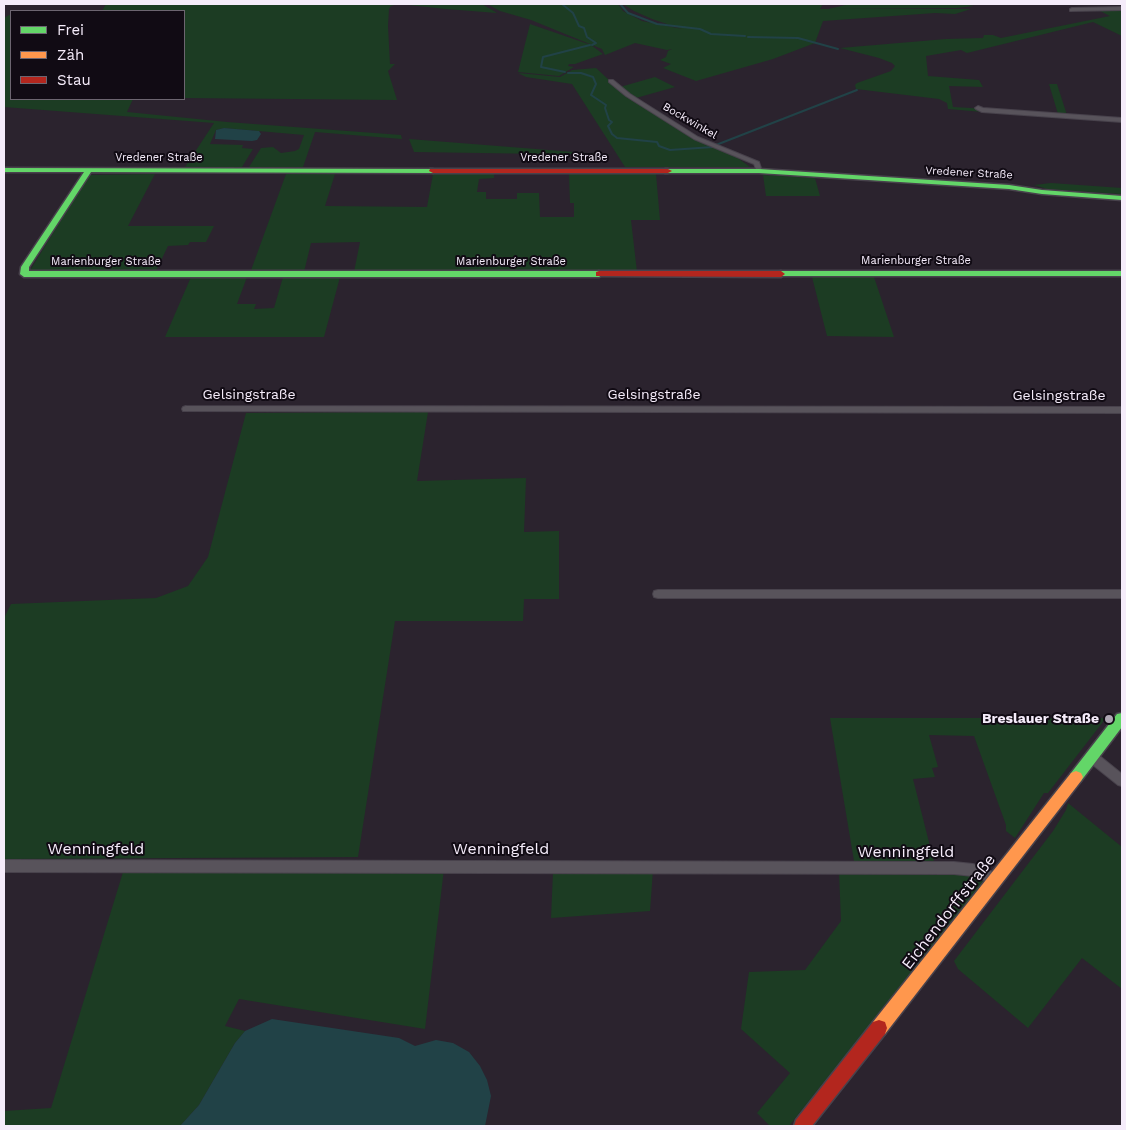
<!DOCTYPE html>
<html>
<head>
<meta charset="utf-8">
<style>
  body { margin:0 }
  #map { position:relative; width:1126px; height:1130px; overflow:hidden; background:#2b232e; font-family:"Work Sans",sans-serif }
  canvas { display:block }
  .frame { position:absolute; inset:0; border:5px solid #f5ecfa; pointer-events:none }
  .legend { position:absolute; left:10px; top:10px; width:175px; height:90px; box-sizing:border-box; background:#110b14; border:1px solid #6c6570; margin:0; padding:6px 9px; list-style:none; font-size:15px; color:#f5ecfa }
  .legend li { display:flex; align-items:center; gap:10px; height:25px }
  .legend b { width:25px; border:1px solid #6c6570 }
</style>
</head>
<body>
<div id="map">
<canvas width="1126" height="1130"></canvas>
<div class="frame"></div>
<ul class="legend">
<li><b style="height:6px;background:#63d668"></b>Frei</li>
<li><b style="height:6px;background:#ff974d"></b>Zäh</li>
<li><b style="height:6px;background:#b3261e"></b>Stau</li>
</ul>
</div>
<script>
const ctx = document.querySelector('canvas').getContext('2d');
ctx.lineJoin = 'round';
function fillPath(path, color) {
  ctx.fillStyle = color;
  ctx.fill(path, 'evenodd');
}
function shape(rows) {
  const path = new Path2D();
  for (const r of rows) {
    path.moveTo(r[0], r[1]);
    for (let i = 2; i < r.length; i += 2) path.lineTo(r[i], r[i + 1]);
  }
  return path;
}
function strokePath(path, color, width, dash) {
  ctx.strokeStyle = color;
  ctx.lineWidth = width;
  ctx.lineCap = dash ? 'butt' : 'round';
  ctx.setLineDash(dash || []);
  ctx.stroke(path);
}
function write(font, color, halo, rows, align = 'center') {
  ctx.font = font + ' "Work Sans",sans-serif';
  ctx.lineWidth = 4;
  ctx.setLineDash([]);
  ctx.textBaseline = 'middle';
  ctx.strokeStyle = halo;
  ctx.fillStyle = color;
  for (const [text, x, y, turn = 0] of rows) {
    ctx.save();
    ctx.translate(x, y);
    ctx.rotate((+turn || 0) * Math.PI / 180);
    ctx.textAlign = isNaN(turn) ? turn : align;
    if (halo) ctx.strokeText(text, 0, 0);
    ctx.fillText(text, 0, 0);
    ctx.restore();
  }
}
const green = shape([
  [106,4,398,4,391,6,389,9,388,26,390,64,395,64,388,71,397,100,184,98,184,11,102,11],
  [399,4,482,4,497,13,446,9],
  [487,4,618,4,623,11,642,21,682,29,652,19,634,11,623,4,823,4,820,9,971,9,955,14,935,13,823,21,815,43,773,59,696,81,663,68,671,64,660,60,666,57,668,51,672,49,667,50,635,43,605,55,602,49,531,20,500,11],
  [850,4,962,4,974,6,957,8,828,9],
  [1122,10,1122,36,1093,22,967,53,961,50,926,56,928,76,979,80,983,87,949,86,953,107,988,109,983,112,948,109,947,103,939,99,856,89,855,85,857,83,891,71,895,66,892,63,879,58,840,48,946,39,983,38,984,35,993,35,1001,38,1110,16,1100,11],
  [9,15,11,15,11,99,133,99,127,112,227,122,401,135,402,139,315,132,303,167,249,167,261,148,273,147,281,153,295,151,299,149,304,135,224,128,216,130,210,144,243,145,242,148,253,149,242,167,185,167,214,123,4,107,4,18],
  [530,24,591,45,603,54,575,64,569,64,568,66,574,67,559,76,518,72],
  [596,68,621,91,682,132,735,156,750,167,625,167,572,84,526,77,518,73,560,77,572,70],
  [655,77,675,87,636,98,620,87],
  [1049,84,1057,84,1067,115,1058,114],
  [409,139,612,155,414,152],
  [155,174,128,226,214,226,206,242,190,242,188,245,168,246,155,273,29,272,89,175],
  [286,174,335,174,325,206,427,207,433,174,494,174,494,178,479,179,477,192,486,192,486,199,517,199,517,193,539,193,540,217,574,217,574,203,570,203,569,174,656,174,660,220,631,220,637,272,354,272,360,242,311,243,304,272,250,273],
  [763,175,815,178,820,196,766,196],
  [1051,183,1122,188,1122,194,1047,189,1034,185],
  [191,277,247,277,237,304,256,304,254,309,274,308,283,277,340,277,324,337,165,337],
  [812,277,874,277,894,337,827,336],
  [428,412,417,481,526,478,524,532,559,531,559,599,524,599,523,621,395,621,358,857,4,859,4,618,11,604,156,598,188,586,208,557,246,413],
  [830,718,1106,718,1048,793,1044,793,1015,838,1006,831,1006,825,974,736,929,735,938,767,932,768,935,777,913,779,934,862,854,861],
  [1068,803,1122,847,1122,989,1082,958,1028,1028,958,969,954,961,1053,831,1066,810],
  [444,869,425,1029,239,999,225,1026,245,1031,235,1043,199,1105,180,1126,4,1126,4,1111,51,1108,123,872],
  [653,870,650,911,551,918,553,872],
  [839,872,972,875,984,881,789,1126,770,1126,757,1113,790,1073,741,1029,749,972,805,970,841,921]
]);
const water = shape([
  [224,128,259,131,261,134,257,140,252,141,215,139,216,130],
  [272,1019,399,1038,415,1046,436,1040,453,1043,469,1052,480,1066,487,1080,491,1096,485,1126,180,1126,199,1105,235,1043,245,1031]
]);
const stream = shape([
  [562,4,573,13,579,26,584,28,587,37,596,43,592,45],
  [620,4,628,13,657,24,700,29,711,34,745,36],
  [748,37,798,38,838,49],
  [565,72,541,67,543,57,590,45],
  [568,73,581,73,593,77,596,84,591,95,606,105,605,108,609,120,612,122,608,126,612,134,617,138,657,142,659,146,670,150,713,147],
  [716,145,857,90]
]);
const street = shape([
  [1072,8,1122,7,1122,10,1070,11,1070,9,1072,8],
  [609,80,613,80,630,94,698,137,759,162,762,171,757,172,754,164,694,139,626,96,609,82,609,80],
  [978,106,983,108,1122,118,1122,122,982,112,976,109,975,108,978,106],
  [186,406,1122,407,1122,413,183,411,182,409,183,407,186,406],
  [658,590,1122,590,1122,598,658,598,654,597,653,594,654,591,658,590],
  [1092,752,1096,753,1122,774,1122,786,1118,785,1088,761,1086,757,1088,753,1092,752],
  [4,860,954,862,973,864,1000,875,1002,879,1000,883,996,885,973,876,954,874,4,872,4,860]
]);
const fast = shape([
  [4,168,433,169,437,171,433,173,91,172,29,267,29,271,599,271,603,274,599,277,24,277,20,274,21,267,84,172,4,172,4,168],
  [665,169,759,169,1009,185,1042,190,1122,196,1122,200,1042,194,1009,189,759,173,665,173,665,169],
  [781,271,1122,271,1122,276,778,276,778,272,781,271],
  [1122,713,1122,727,1081,781,1076,783,1071,781,1069,777,1071,773,1117,714,1122,713]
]);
const slow = shape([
  [1076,771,1081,773,1083,777,1081,781,885,1034,879,1036,873,1034,871,1028,873,1022,1071,773,1076,771]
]);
const jam = shape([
  [430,169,668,169,672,171,668,173,433,173,429,171,430,169],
  [599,271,781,271,785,274,781,277,596,276,596,272,599,271],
  [879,1020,885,1022,887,1028,885,1034,812,1126,794,1126,796,1120,873,1022,879,1020]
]);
const markers = [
  [1109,719,5,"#aea6b3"]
];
const farStreetnames = [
  ["Bockwinkel",690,121,30],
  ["Vredener Straße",159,158],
  ["Vredener Straße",564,158],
  ["Vredener Straße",969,173,3],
  ["Marienburger Straße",916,261],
  ["Marienburger Straße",106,262],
  ["Marienburger Straße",511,262]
];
const streetNames = [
  ["Gelsingstraße",249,395],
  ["Gelsingstraße",654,395],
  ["Gelsingstraße",1059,396]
];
const poiNames = [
  ["Breslauer Straße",1099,719]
];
const nearStreetnames = [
  ["Wenningfeld",96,849],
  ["Wenningfeld",501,849],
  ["Wenningfeld",906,852],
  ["Eichendorffstraße",949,912,-52]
];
fillPath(green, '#1c3c23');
fillPath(water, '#214247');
strokePath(stream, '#214247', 2);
strokePath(street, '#48424c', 2);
strokePath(fast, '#48424c', 3);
strokePath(slow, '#48424c', 3);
strokePath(jam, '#48424c', 3);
fillPath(street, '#58535b');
fillPath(fast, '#63d668');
fillPath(slow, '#ff974d');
fillPath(jam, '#b3261e');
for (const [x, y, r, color] of markers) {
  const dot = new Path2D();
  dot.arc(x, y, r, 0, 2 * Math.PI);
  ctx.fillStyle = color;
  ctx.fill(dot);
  strokePath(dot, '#110b14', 2);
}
write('11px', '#f5ecfa', '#110b14', farStreetnames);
write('14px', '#f5ecfa', '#110b14', streetNames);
write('bold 14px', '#f5ecfa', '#110b14', poiNames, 'right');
write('16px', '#f5ecfa', '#110b14', nearStreetnames);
</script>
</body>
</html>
